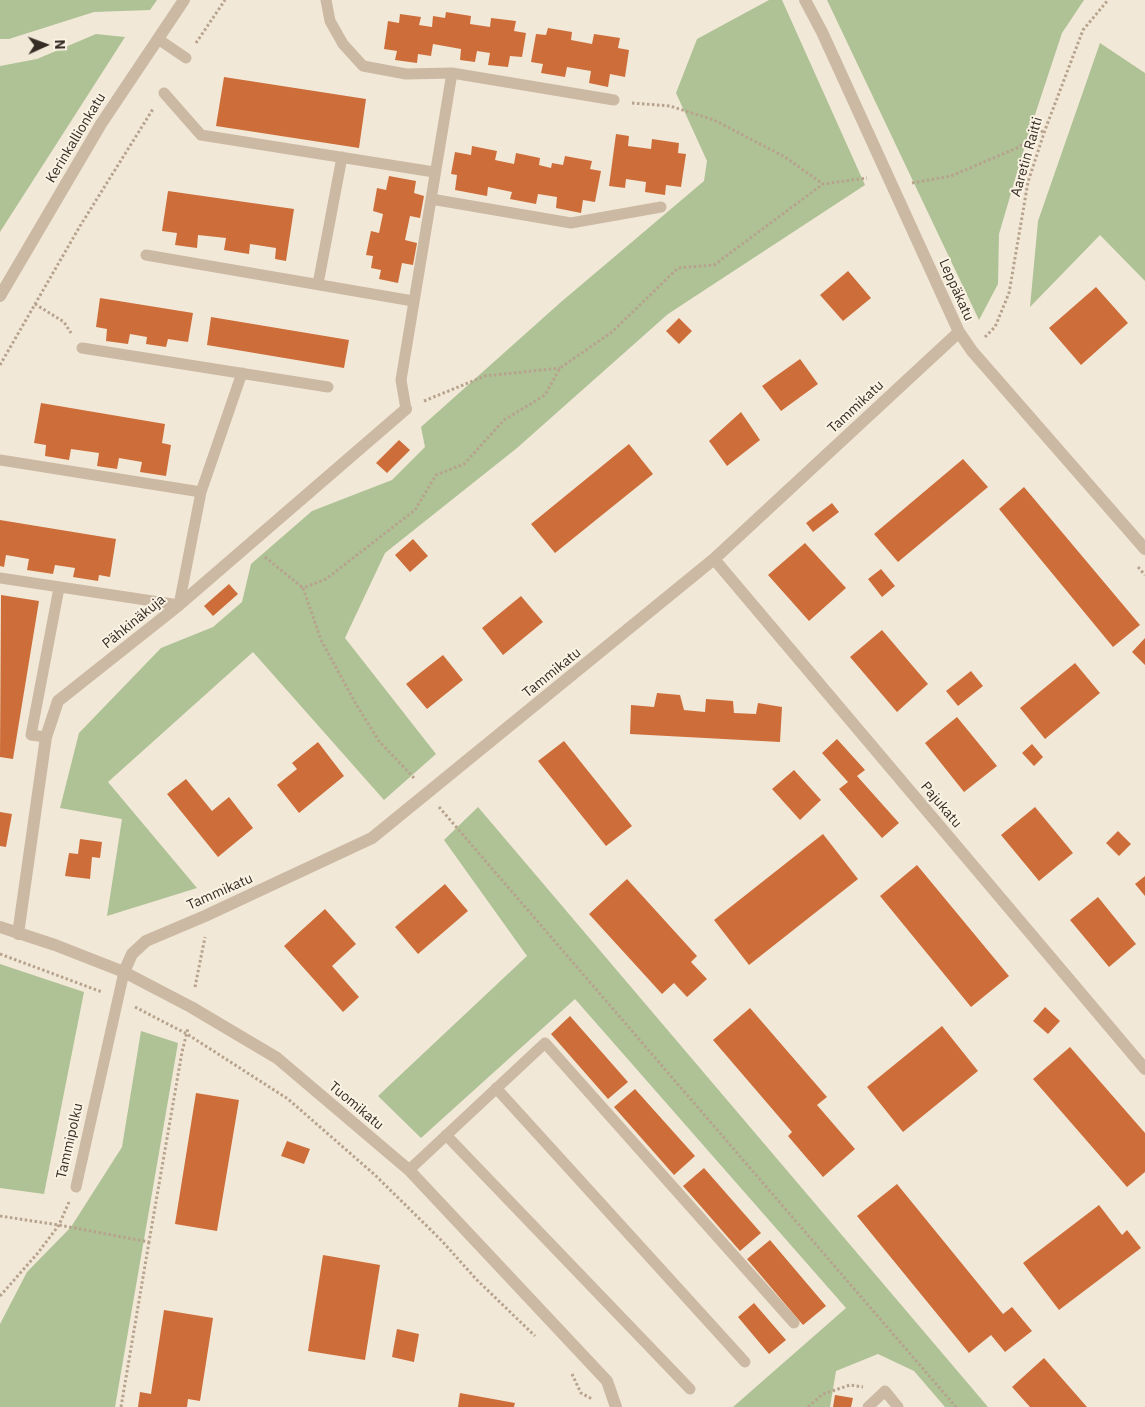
<!DOCTYPE html>
<html>
<head>
<meta charset="utf-8">
<style>
  body { margin:0 }
  #map { position:relative; width:1145px; height:1407px; overflow:hidden; background:#f2e8d7; font-family:"IBM Plex Sans",sans-serif }
  canvas { display:block }
  .north { position:absolute; left:20px; top:20px; width:50px; height:50px; -webkit-text-stroke:4px #faf2e3; paint-order:stroke; rotate:88deg; font-size:14px; font-weight:700; line-height:20px; text-align:center; color:#352c25 }
  .north::after { content:''; display:block; margin:auto; width:18px; height:22px; background:#352c25; clip-path:polygon(50% 0,100% 100%,50% 72%,0 100%) }
</style>
</head>
<body>
<div id="map">
<canvas width="1145" height="1407"></canvas>
<div class="north">N</div>
</div>
<script>
const ctx = document.querySelector('canvas').getContext('2d');
ctx.lineJoin = 'round';
function fillPath(path, color) {
  ctx.fillStyle = color;
  ctx.fill(path, 'evenodd');
}
function shape(rows) {
  const path = new Path2D();
  for (const r of rows) {
    path.moveTo(r[0], r[1]);
    for (let i = 2; i < r.length; i += 2) path.lineTo(r[i], r[i + 1]);
  }
  return path;
}
function strokePath(path, color, width, dash) {
  ctx.strokeStyle = color;
  ctx.lineWidth = width;
  ctx.lineCap = dash ? 'butt' : 'round';
  ctx.setLineDash(dash || []);
  ctx.stroke(path);
}
function write(font, color, halo, rows, align = 'center') {
  ctx.font = font + ' "IBM Plex Sans",sans-serif';
  ctx.lineWidth = 4;
  ctx.setLineDash([]);
  ctx.textBaseline = 'middle';
  ctx.strokeStyle = halo;
  ctx.fillStyle = color;
  for (const [text, x, y, turn = 0] of rows) {
    ctx.save();
    ctx.translate(x, y);
    ctx.rotate((+turn || 0) * Math.PI / 180);
    ctx.textAlign = isNaN(turn) ? turn : align;
    if (halo) ctx.strokeText(text, 0, 0);
    ctx.fillText(text, 0, 0);
    ctx.restore();
  }
}
const green = shape([
  [0,0,157,0,150,10,94,12,9,39,0,39],
  [769,0,782,0,865,185,668,314,517,448,385,553,345,638,436,754,384,800,253,652,108,782,197,888,107,916,122,819,60,808,79,733,161,648,213,627,242,602,251,564,312,511,392,480,425,447,421,427,561,302,704,181,707,161,676,93,697,39],
  [827,0,1084,0,1062,33,1027,139,999,234,998,284,979,320],
  [96,34,125,37,0,232,0,66,37,59],
  [1100,43,1145,73,1145,281,1100,235,1030,307,1038,221],
  [478,807,988,1407,945,1407,914,1371,878,1354,836,1371,830,1407,733,1407,846,1308,575,999,421,1138,378,1096,527,956,444,840],
  [0,964,84,992,44,1194,0,1188],
  [141,1031,178,1043,115,1407,0,1407,0,1324,27,1272,71,1227,122,1147]
]);
const building = shape([
  [446,12,471,16,470,24,490,27,491,18,516,21,514,31,526,33,522,57,510,56,508,67,488,65,490,53,477,51,475,62,460,60,461,49,433,44,431,56,418,54,417,63,395,60,397,51,384,49,388,21,399,23,400,14,421,17,419,25,432,27,433,16,445,18],
  [548,28,572,32,571,40,592,44,594,34,620,38,618,48,629,50,625,77,610,74,608,87,589,83,591,71,567,67,565,77,541,73,543,64,531,62,536,34,546,35],
  [224,77,366,99,359,148,216,126],
  [616,134,629,136,628,146,651,149,652,139,679,143,678,153,686,154,681,187,666,185,665,195,645,192,646,182,626,179,625,188,609,186],
  [472,146,497,151,495,160,514,164,516,153,540,158,539,165,551,168,552,163,563,165,565,156,592,161,590,169,601,171,595,202,583,200,581,213,556,208,557,197,538,194,536,204,510,199,512,192,488,187,487,196,455,190,457,175,451,174,455,152,471,155],
  [389,176,416,181,414,193,424,196,420,218,410,216,405,240,417,243,413,265,402,263,398,283,379,279,381,270,371,268,373,256,366,255,371,231,379,233,383,214,373,211,377,188,386,190],
  [168,191,294,209,286,261,275,259,276,248,250,244,249,254,224,250,226,238,198,235,197,248,175,245,177,233,162,231],
  [848,271,871,298,843,321,820,295],
  [1096,287,1128,323,1081,365,1049,328],
  [100,298,193,313,188,342,168,339,166,347,146,344,147,337,130,334,128,344,106,341,107,329,96,327],
  [211,317,349,340,344,368,207,345],
  [679,318,692,331,679,344,666,331],
  [800,359,818,384,781,411,762,386],
  [41,403,165,424,162,443,171,445,166,476,140,472,142,462,119,458,117,469,97,466,99,453,71,449,69,460,45,456,46,445,34,443],
  [741,412,760,440,727,466,709,441],
  [399,440,410,450,387,473,376,463],
  [629,444,653,474,555,553,531,524],
  [963,459,988,487,898,562,874,534],
  [1024,487,1140,625,1113,647,999,509],
  [832,503,839,512,813,532,806,523],
  [0,520,116,539,110,577,99,575,98,581,73,577,75,568,55,565,53,574,27,570,29,559,6,555,4,567,0,566],
  [413,539,428,556,410,572,395,555],
  [805,543,846,588,809,621,768,575],
  [881,569,895,586,882,597,868,579],
  [229,584,238,594,213,616,204,606],
  [1,595,39,601,13,759,0,757],
  [521,596,543,622,503,655,482,628],
  [882,630,928,684,897,712,850,657],
  [1145,638,1145,665,1132,652],
  [443,655,463,680,427,709,406,684],
  [1075,663,1100,693,1045,739,1020,708],
  [971,671,983,686,958,706,946,691],
  [657,693,680,695,684,710,705,712,706,699,733,701,734,713,756,714,758,703,782,707,780,742,630,734,631,705,654,707],
  [957,717,997,766,964,792,925,743],
  [837,739,865,770,857,776,899,823,882,838,839,789,848,782,822,753],
  [564,741,632,826,606,846,538,761],
  [318,742,344,776,299,813,277,785,297,769,292,763],
  [1032,744,1043,757,1034,766,1022,753],
  [794,770,821,800,800,820,772,789],
  [186,779,212,811,229,797,253,828,218,857,167,794],
  [1035,807,1073,853,1039,881,1001,835],
  [0,812,12,814,6,847,0,846],
  [1118,831,1131,844,1119,856,1106,843],
  [823,834,858,879,749,965,714,920],
  [80,839,102,842,100,858,92,857,90,879,65,876,69,853,78,854],
  [917,865,1009,976,971,1007,880,896],
  [1145,876,1145,896,1135,884],
  [627,879,697,956,691,962,707,979,687,997,674,983,662,994,589,914],
  [445,884,468,911,418,954,395,927],
  [1098,897,1136,944,1109,967,1070,920],
  [325,909,356,944,332,966,359,997,343,1012,284,946],
  [1045,1007,1060,1021,1048,1034,1033,1021],
  [750,1008,827,1097,817,1105,855,1149,823,1177,788,1136,792,1132,713,1040],
  [570,1016,628,1082,608,1099,551,1034],
  [942,1026,978,1071,903,1132,867,1087],
  [1070,1047,1145,1133,1145,1172,1127,1187,1033,1079],
  [635,1089,695,1156,674,1175,614,1107],
  [196,1093,239,1100,217,1231,175,1224],
  [287,1141,310,1149,304,1164,281,1156],
  [704,1168,761,1233,740,1251,683,1186],
  [897,1184,1003,1314,1012,1307,1032,1331,1005,1352,991,1335,969,1353,857,1216],
  [1099,1205,1122,1235,1127,1230,1141,1248,1059,1310,1023,1263],
  [770,1240,826,1306,803,1325,747,1259],
  [323,1255,380,1265,365,1360,308,1351],
  [754,1303,786,1340,769,1354,738,1317],
  [164,1310,213,1318,200,1401,188,1399,187,1407,138,1407,140,1392,151,1394],
  [397,1329,419,1334,414,1362,392,1357],
  [1044,1358,1087,1407,1030,1407,1012,1387],
  [460,1393,515,1403,514,1407,458,1407],
  [835,1395,853,1398,851,1407,833,1407]
]);
const path = shape([
  [196,43,225,0],
  [632,103,670,106,714,120,785,157,823,184],
  [912,183,951,176,1017,148,1044,130],
  [35,304,64,322,71,333],
  [985,337,995,327,1009,293,1028,182,1045,130,1083,30,1108,0],
  [0,365,80,226,153,109],
  [424,401,485,376,560,368],
  [265,557,303,588],
  [1138,567,1145,575],
  [414,778,379,741,356,704,321,640,303,588,326,579,415,510,436,475,464,464,504,420,545,395,560,368,612,332,678,268,714,265,823,184,867,178],
  [439,807,956,1407],
  [0,954,102,992],
  [195,987,205,937],
  [135,1007,187,1034,288,1099,375,1175,442,1241,476,1279,535,1336],
  [0,1216,59,1225,149,1242,182,1052,188,1028],
  [0,1296,37,1254,59,1225,69,1202],
  [572,1374,581,1393,592,1399],
  [121,1407,149,1242],
  [808,1407,823,1394,850,1385,863,1387]
]);
const service = shape([
  [326,0,330,21,343,44,363,66,406,74,452,73,614,100],
  [158,39,186,58],
  [164,93,201,135,434,172],
  [431,199,571,223,661,207],
  [146,255,413,301],
  [318,284,342,157],
  [82,348,328,387],
  [406,409,401,380,452,73],
  [0,460,201,492],
  [0,578,179,605,201,492,242,373],
  [46,737,31,735,59,588],
  [496,1088,745,1362],
  [446,1135,690,1389],
  [409,1170,545,1043,794,1323],
  [76,1187,124,972],
  [868,1407,885,1391,898,1407]
]);
const minor = shape([
  [805,0,822,32,959,332,972,351,1145,549],
  [0,296,101,124,184,0],
  [714,559,1145,1069],
  [0,927,55,945,124,972,191,1007,277,1058,409,1170,607,1381,616,1407],
  [18,934,46,737,58,701,179,605,406,409],
  [124,972,132,954,146,941,205,916,372,838,714,559,959,332]
]);
const streetNames = [
  ["Kerinkallionkatu",76,138,-59],
  ["Aaretin Raitti",1027,157,-74],
  ["Leppäkatu",956,290,66],
  ["Tammikatu",856,407,-43],
  ["Pähkinäkuja",134,622,-39],
  ["Tammikatu",552,673,-39],
  ["Pajukatu",941,805,50],
  ["Tammikatu",220,892,-24],
  ["Tuomikatu",356,1106,40],
  ["Tammipolku",70,1141,-77]
];
fillPath(green, '#aec296');
fillPath(building, '#cd6e3a');
strokePath(path, '#b7a38d', 3, [2.5, 2.5]);
strokePath(service, '#cbb9a3', 11);
strokePath(minor, '#cbb9a3', 12);
write('14px', '#352c25', '#faf2e3', streetNames);
</script>
</body>
</html>
